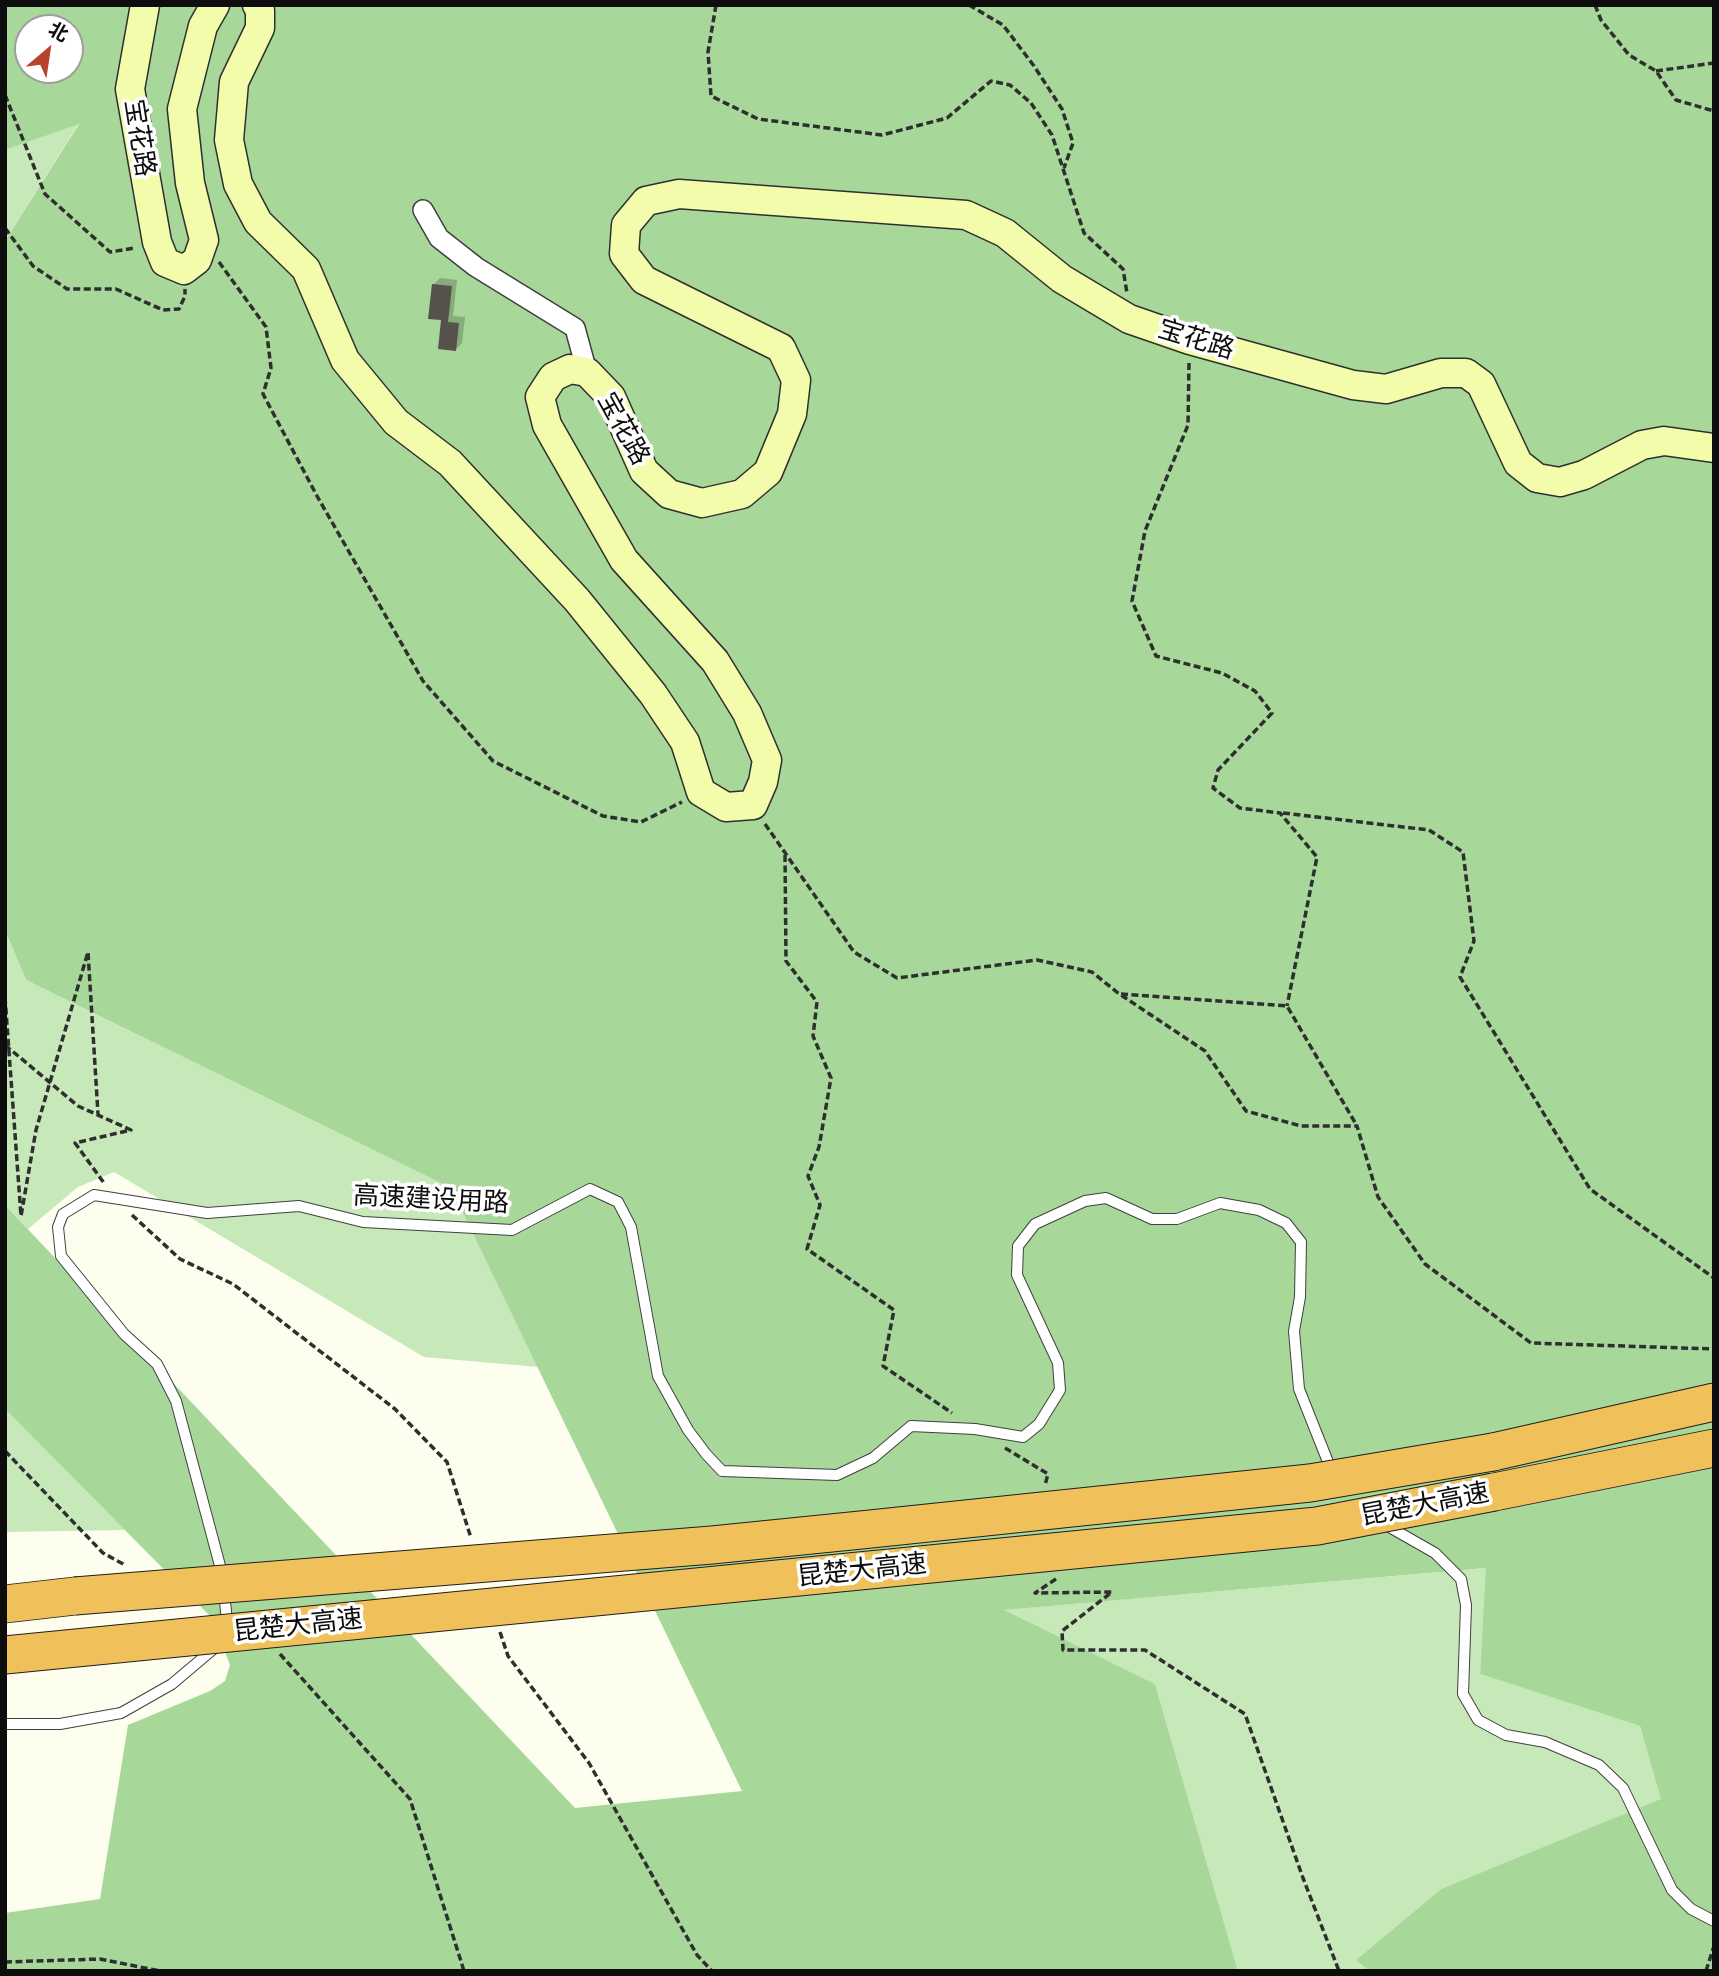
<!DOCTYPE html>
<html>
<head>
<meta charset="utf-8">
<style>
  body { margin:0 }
  #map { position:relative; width:1719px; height:1976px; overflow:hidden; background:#fefeee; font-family:"Zilla Slab","Noto Sans SC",serif }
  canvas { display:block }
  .frame { position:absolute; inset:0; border:7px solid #0d0d0d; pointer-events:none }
  .north { position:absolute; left:14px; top:14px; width:70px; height:70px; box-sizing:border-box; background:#fff; border:2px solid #9e9e9e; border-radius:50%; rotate:29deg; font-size:19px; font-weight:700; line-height:28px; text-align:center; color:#0d0d0d }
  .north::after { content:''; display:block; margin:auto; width:24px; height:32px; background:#b9432a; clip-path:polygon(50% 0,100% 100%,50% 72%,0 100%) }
</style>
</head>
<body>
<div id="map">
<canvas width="1719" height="1976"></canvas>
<div class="frame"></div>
<div class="north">北</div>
</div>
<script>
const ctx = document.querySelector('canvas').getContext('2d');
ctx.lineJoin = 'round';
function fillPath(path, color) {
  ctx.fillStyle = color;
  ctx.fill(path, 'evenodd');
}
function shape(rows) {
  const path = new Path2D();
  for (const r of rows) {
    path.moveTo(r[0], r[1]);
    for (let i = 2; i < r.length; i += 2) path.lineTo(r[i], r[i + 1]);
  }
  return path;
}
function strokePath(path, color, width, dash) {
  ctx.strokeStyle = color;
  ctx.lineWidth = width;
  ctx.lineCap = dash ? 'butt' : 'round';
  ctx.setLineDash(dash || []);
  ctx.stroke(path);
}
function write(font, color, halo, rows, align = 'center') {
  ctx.font = font + ' "Zilla Slab","Noto Sans SC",serif';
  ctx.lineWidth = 7;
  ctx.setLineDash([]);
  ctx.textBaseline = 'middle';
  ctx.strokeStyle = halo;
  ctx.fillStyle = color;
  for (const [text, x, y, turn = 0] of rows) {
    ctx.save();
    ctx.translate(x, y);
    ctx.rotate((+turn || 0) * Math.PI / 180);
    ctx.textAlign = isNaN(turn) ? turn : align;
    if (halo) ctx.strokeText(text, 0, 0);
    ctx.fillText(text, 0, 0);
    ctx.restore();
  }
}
const green = shape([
  [79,123,5,241,5,150],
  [5,930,26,980,451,1188,538,1367,424,1357,114,1172,78,1187,28,1229,5,1205],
  [5,1409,125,1530,5,1532],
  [1487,1568,1480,1674,1640,1726,1662,1800,1441,1889,1356,1960,1369,1971,1238,1971,1155,1684,1002,1610]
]);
const forest = shape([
  [5,5,1714,5,1714,1971,1369,1971,1356,1960,1441,1889,1661,1799,1640,1726,1480,1674,1486,1568,1004,1610,1155,1684,1238,1971,5,1971,5,1913,100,1899,128,1725,210,1691,225,1681,230,1665,213,1619,5,1409,5,1205,575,1808,742,1791,451,1188,26,980,5,930,5,241,79,124,5,150],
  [28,28,70,28,70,70,28,70]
]);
const shadow = shape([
  [440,278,457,280,453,316,465,317,462,343,456,349,443,319,434,284]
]);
const building = shape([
  [432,284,452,286,448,322,459,323,456,351,438,349,441,320,428,319]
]);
const path = shape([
  [716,5,708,52,711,96,758,119,882,135,947,118,991,81,1010,85,1031,103,1052,135,1084,233,1123,269,1127,293],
  [969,5,1003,25,1034,66,1062,109,1073,143,1064,168],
  [1595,5,1601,20,1629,55,1656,71,1676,100,1714,111],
  [1656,71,1714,63],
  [5,95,45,194,110,252,135,248],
  [5,228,33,266,67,289,116,289,163,310,179,309,185,296,185,289],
  [219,262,266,327,271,368,263,394,317,496,423,681,493,761,603,816,641,822,682,802],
  [1189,363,1188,425,1145,531,1132,601,1156,656,1222,673,1255,691,1272,713,1218,770,1213,788,1240,808,1280,813,1317,857,1287,1006],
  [1283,813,1429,830,1463,852,1474,941,1460,977,1590,1189,1714,1278],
  [765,824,854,952,897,978,1037,960,1092,972,1118,993,1205,1051,1246,1111,1301,1126,1357,1126,1378,1197,1425,1264,1531,1343,1714,1349],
  [785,855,786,961,817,1002,813,1036,831,1078,819,1147,808,1176,820,1205,807,1249,894,1310,883,1366,952,1413],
  [1121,994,1287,1006,1357,1126],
  [5,997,21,1216,36,1130,88,952,98,1114],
  [5,1045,78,1106,131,1130,75,1143,104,1183],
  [132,1215,180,1259,233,1284,395,1409,447,1462,471,1538],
  [1005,1448,1048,1474,1045,1485],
  [5,1451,103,1553,125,1565],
  [1056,1579,1035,1593,1112,1592,1062,1631,1063,1650,1145,1650,1245,1714,1303,1878,1339,1971],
  [500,1632,508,1656,589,1763,697,1955,712,1971],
  [280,1654,410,1799,464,1971],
  [5,1962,100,1959,160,1971],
  [1706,1971,1714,1946]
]);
const lane = shape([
  [1384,1524,1435,1553,1461,1579,1466,1605,1463,1694,1478,1720,1506,1735,1545,1742,1599,1765,1623,1788,1672,1890,1691,1909,1714,1921],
  [223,1577,176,1401,157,1364,124,1334,61,1256,58,1227,63,1214,94,1195,207,1213,299,1206,363,1222,512,1230,590,1189,618,1202,631,1227,658,1376,688,1430,706,1454,722,1471,837,1475,873,1458,911,1426,975,1429,1023,1437,1039,1424,1060,1390,1058,1363,1017,1275,1018,1246,1035,1224,1085,1201,1106,1198,1152,1219,1177,1219,1220,1203,1259,1210,1286,1223,1301,1242,1300,1297,1294,1331,1299,1389,1332,1472],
  [224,1592,227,1621,225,1625],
  [5,1724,60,1724,121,1713,172,1684,217,1646]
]);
const street = shape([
  [423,210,439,238,476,267,575,328,587,372]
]);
const secondary = shape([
  [145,5,130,89,157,242,165,262,184,270,197,260,204,240,190,183,182,109,203,26,215,5],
  [257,5,260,10,260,28,234,82,229,140,238,184,258,222,306,269,345,360,396,422,450,463,577,600,653,694,685,742,701,792,726,807,753,805,763,782,767,760,747,713,715,661,624,560,547,425,540,397,553,377,570,369,587,372,611,397,644,471,669,494,702,503,742,494,768,472,792,414,796,380,781,348,644,280,624,254,626,225,646,201,679,194,966,215,1005,233,1062,279,1129,319,1190,340,1353,385,1386,389,1441,373,1466,373,1481,384,1518,463,1537,478,1560,482,1584,475,1642,445,1664,441,1714,448]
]);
const highway = shape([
  [1493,1452,1714,1402],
  [1494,1492,1714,1448],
  [5,1604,75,1596]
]);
const highwayBridge = shape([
  [75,1596,712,1545,861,1530,1310,1483,1493,1452],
  [5,1655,1317,1526,1494,1492]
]);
const streetNames = [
  ["宝花路",139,138,81],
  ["宝花路",1196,340,17],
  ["宝花路",623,429,61],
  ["高速建设用路",431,1200,3],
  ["昆楚大高速",1425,1505,-11],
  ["昆楚大高速",862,1571,-6],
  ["昆楚大高速",298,1626,-6]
];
fillPath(green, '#c7e8b9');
fillPath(forest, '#a7d899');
fillPath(shadow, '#0003');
fillPath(building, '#56514a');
strokePath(lane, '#404040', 12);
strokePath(street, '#404040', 22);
strokePath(secondary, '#2f2f2f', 31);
strokePath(highway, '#1e1e1e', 39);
strokePath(path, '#2f2f2f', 3.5, [7, 3.5]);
strokePath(lane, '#fff', 10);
strokePath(street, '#fff', 19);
strokePath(secondary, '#f3fcab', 28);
strokePath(highway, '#f0c05b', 37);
strokePath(highwayBridge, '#1e1e1e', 39, []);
strokePath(highwayBridge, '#f0c05b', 37);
write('26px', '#0d0d0d', '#fff', streetNames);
</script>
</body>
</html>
